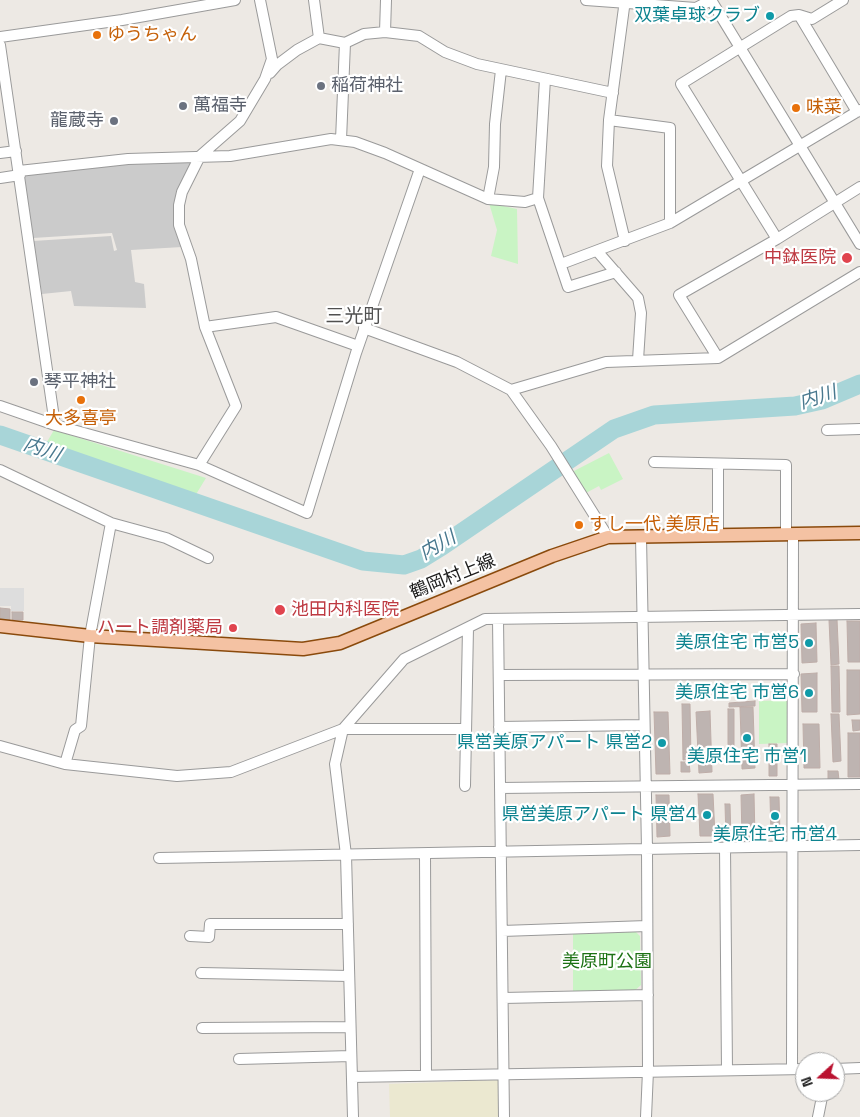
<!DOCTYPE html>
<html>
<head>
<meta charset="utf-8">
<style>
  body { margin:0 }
  #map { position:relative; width:860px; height:1117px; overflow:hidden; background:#ede9e4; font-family:"Space Grotesk",sans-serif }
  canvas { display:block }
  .north { position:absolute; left:795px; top:1052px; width:50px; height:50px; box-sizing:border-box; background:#fff; border:1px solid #a5a5a5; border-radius:50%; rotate:250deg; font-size:14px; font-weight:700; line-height:20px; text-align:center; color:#1d1d1d }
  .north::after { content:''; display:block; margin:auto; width:18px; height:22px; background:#ba112f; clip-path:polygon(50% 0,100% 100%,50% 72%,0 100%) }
</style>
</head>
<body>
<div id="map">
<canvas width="860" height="1117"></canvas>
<div class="north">N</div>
</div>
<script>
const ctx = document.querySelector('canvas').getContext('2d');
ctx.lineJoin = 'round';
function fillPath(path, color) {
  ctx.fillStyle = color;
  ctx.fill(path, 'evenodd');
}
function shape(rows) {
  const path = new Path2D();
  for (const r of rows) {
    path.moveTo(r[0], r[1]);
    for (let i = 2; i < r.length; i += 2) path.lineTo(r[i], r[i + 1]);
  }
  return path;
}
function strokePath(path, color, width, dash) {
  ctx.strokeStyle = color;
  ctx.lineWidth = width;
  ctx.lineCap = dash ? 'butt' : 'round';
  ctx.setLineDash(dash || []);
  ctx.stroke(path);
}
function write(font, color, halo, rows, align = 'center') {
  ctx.font = font + ' "Space Grotesk","Noto Sans JP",sans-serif';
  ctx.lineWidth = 4.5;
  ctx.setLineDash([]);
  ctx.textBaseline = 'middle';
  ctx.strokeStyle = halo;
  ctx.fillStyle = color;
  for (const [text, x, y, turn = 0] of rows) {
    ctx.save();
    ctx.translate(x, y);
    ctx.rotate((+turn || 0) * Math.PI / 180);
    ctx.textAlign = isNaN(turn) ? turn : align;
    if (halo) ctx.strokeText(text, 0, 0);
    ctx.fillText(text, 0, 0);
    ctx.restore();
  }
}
const religious = shape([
  [193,161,180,185,175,203,182,247,131,250,135,282,144,284,146,308,74,306,71,291,42,294,33,241,111,236,114,251,117,250,112,233,33,238,24,175,129,162]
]);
const farmland = shape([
  [499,1080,500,1117,390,1117,389,1084]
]);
const park = shape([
  [489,203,517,209,518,264,491,256,497,230],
  [54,430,206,478,195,496,44,447],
  [609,453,623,479,601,490,599,486,584,494,572,472],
  [788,700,789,743,759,744,759,701],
  [633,929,640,936,641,985,632,993,573,994,573,931]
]);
const parking = shape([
  [0,588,24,588,24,611,11,611,11,606,0,606]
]);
const river = shape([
  [0,435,363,561,404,565,421,559,442,546,614,429,654,415,795,406,822,400,860,384]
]);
const building = shape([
  [0,608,10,609,10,620,0,620,0,608],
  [12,612,23,612,23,620,12,620,12,612],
  [837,619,839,664,831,665,829,620,837,619],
  [847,621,860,621,860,662,848,662,847,621],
  [816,623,817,662,802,663,801,624,816,623],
  [831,666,839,666,840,712,832,712,831,666],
  [847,670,860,670,860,714,847,715,847,670],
  [817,673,817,712,802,712,801,674,817,673],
  [755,701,755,706,729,707,729,703,755,701],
  [682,704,690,704,691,759,683,760,682,704],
  [740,707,753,707,755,768,742,769,740,707],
  [728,709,734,709,734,746,728,746,728,709],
  [710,711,712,772,699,773,696,712,710,711],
  [654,712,668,712,670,774,656,774,654,712],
  [831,714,839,714,841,761,833,762,831,714],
  [852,720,860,720,860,730,853,731,852,720],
  [803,724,819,724,820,768,804,768,803,724],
  [848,733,860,733,860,777,848,777,848,733],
  [769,744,777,744,777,776,769,776,769,744],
  [681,762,689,762,690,772,681,772,681,762],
  [828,771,838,771,839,780,828,780,828,771],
  [698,794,713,794,715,836,700,836,698,794],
  [754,794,755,838,742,838,741,795,754,794],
  [656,795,669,795,670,836,657,837,656,795],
  [770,797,779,797,780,834,771,834,770,797],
  [725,804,730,804,731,839,726,839,725,804]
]);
const minor = shape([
  [314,0,319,38,345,43,364,34,385,32,419,36,445,52,477,64,613,93],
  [586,0,696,8,711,0],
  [711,0,860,244],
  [799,15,857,112],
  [385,32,386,0],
  [0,37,122,20,235,0],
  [0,45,55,425],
  [270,73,277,65,297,50,319,38],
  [545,79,538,198,568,287,616,272],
  [609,120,670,128,670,223],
  [341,140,345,43],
  [0,153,16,151],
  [19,171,128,159,230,156,331,139,355,142,385,153,488,199,525,202,538,198],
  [0,178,20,175],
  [488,199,494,167,495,124,501,70],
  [777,239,681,84,791,16,799,15,812,19,843,0],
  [625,241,607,166,609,120,625,0],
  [597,251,638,298,641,313,638,360],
  [561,264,670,223,860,110],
  [205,327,276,317,358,346],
  [364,328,457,362,511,390,551,446,608,537],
  [718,358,679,295,777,239,860,187],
  [511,390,606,362,718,358,860,272],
  [0,406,55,425,199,465,307,513,356,353,420,169],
  [827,430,860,429],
  [654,462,786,465,786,534],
  [199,465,236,406,205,327,191,259,179,225,179,205,182,192,200,156,240,121,265,79,272,59,260,0],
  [0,470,111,523,166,538,208,558],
  [718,536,718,464],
  [641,537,647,849,648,1071,646,1117],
  [498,619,504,1117],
  [499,675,794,674],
  [499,727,644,725],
  [0,746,65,764,177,776,231,772,343,729,466,729],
  [65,764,75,730,81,726,90,636,111,523],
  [465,786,468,628],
  [500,788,860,784],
  [725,847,727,1070],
  [425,854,426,1075],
  [159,858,860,845],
  [502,931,647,926],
  [190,936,209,937,210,924,348,924],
  [201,973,349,976],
  [503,998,648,995],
  [202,1028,350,1027],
  [239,1059,351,1056],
  [792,1069,793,534],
  [835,1069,860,1068],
  [352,1077,805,1069],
  [353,1117,346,855,335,764,343,729,404,659,485,619,860,614],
  [818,1117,823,1092]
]);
const major = shape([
  [0,626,90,636,303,649,340,643,552,556,608,537,860,533]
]);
const markers = [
  [770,16,5,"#0f9aa8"],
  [97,35,5,"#e8710a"],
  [321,86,5,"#6b7280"],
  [183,106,5,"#6b7280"],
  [796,108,5,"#e8710a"],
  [114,121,5,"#6b7280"],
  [847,258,6,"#e0444e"],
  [34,382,5,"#6b7280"],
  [81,400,5,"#e8710a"],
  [579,525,5,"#e8710a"],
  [280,610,6,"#e0444e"],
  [233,628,5,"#e0444e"],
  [809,643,5,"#0f9aa8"],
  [809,693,5,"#0f9aa8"],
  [747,738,5,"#0f9aa8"],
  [662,743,5,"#0f9aa8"],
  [707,815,5,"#0f9aa8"],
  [775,816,5,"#0f9aa8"]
];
const cultureNames = [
  ["双葉卓球クラブ",760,16],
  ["美原住宅 市営5",799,643],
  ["美原住宅 市営6",799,693],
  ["県営美原アパート 県営2",652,743],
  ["美原住宅 市営1",747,757,"center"],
  ["県営美原アパート 県営4",697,815],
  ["美原住宅 市営4",775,835,"center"]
];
const foodNames = [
  ["ゆうちゃん",107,35],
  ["味菜",806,108],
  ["大多喜亭",81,419,"center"],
  ["すし一代 美原店",589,525]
];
const worshipNames = [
  ["稲荷神社",331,86],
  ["萬福寺",193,106],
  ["龍蔵寺",104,121,"right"],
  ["琴平神社",44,382]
];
const healthNames = [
  ["中鉢医院",836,258],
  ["池田内科医院",291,610,"left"],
  ["ハート調剤薬局",223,628]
];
const streetNames = [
  ["鶴岡村上線",453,577,-22]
];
const parkNames = [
  ["美原町公園",607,962]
];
const neighbourhoodNames = [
  ["三光町",354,317]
];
const waterNames = [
  ["内川",818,398,-18],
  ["内川",42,450,19],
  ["内川",438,546,-30]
];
fillPath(religious, '#cbcbcb');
fillPath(farmland, '#ebe8d0');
fillPath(park, '#c9f4c4');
fillPath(parking, '#ddd');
strokePath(river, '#a8d5d8', 19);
fillPath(building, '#beb4b1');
strokePath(building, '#beada8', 1);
strokePath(minor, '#9a9a9a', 12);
strokePath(major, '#8a4a0c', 15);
strokePath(minor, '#fff', 10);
strokePath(major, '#f4c2a3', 12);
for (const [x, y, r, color] of markers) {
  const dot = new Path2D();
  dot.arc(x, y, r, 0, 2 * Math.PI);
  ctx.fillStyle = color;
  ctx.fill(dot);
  strokePath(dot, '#fff', 2);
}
write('18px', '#0d838f', '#fff', cultureNames, 'right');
write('18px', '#c56008', '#fff', foodNames, 'left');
write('18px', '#5b616d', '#fff', worshipNames, 'left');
write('18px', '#be3a42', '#fff', healthNames, 'right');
write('18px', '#1d1d1d', '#fff', streetNames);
write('18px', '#1d7214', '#fff', parkNames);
write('19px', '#505050', '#fff', neighbourhoodNames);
write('italic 19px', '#48788e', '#fff', waterNames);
</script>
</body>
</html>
